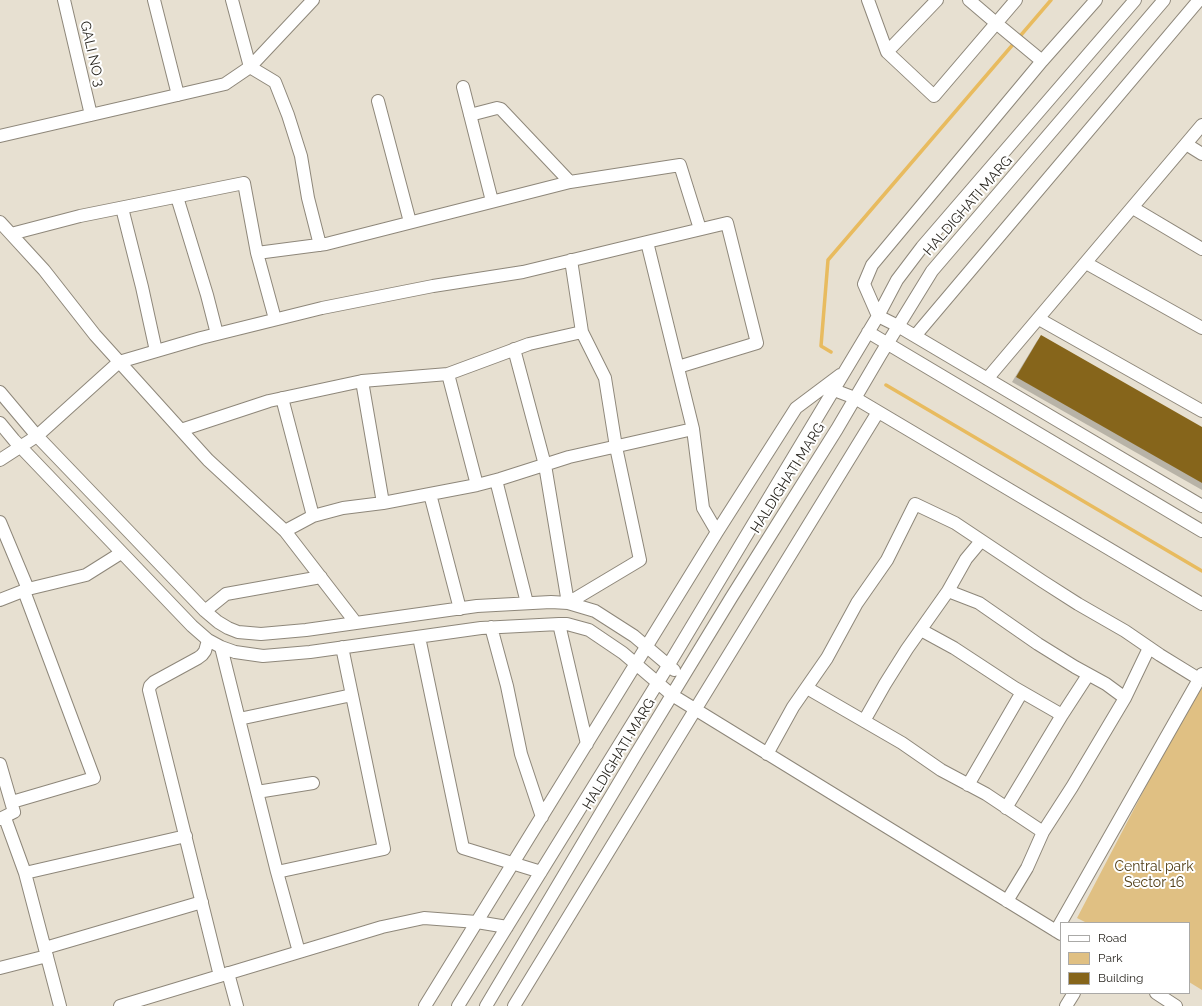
<!DOCTYPE html>
<html>
<head>
<meta charset="utf-8">
<style>
  body { margin:0 }
  #map { position:relative; width:1202px; height:1006px; overflow:hidden; background:#e7e0d1; font-family:Raleway,sans-serif }
  canvas { display:block }
  .legend { position:absolute; left:1060px; top:922px; width:130px; height:72px; box-sizing:border-box; background:#fff; border:1px solid #aaa9a7; margin:0; padding:5px 7px; list-style:none; font-size:12px; color:#2b2822 }
  .legend li { display:flex; align-items:center; gap:8px; height:20px }
  .legend b { width:20px; border:1px solid #aaa9a7 }
</style>
</head>
<body>
<div id="map">
<canvas width="1202" height="1006"></canvas>
<ul class="legend">
<li><b style="height:5px;background:#fff"></b>Road</li>
<li><b style="height:11px;background:#e0c083"></b>Park</li>
<li><b style="height:11px;background:#86651b"></b>Building</li>
</ul>
</div>
<script>
const ctx = document.querySelector('canvas').getContext('2d');
ctx.lineJoin = 'round';
function fillPath(path, color) {
  ctx.fillStyle = color;
  ctx.fill(path, 'evenodd');
}
function shape(rows) {
  const path = new Path2D();
  for (const r of rows) {
    path.moveTo(r[0], r[1]);
    for (let i = 2; i < r.length; i += 2) path.lineTo(r[i], r[i + 1]);
  }
  return path;
}
function strokePath(path, color, width, dash) {
  ctx.strokeStyle = color;
  ctx.lineWidth = width;
  ctx.lineCap = dash ? 'butt' : 'round';
  ctx.setLineDash(dash || []);
  ctx.stroke(path);
}
function write(font, color, halo, rows, align = 'center') {
  ctx.font = font + ' Raleway,sans-serif';
  ctx.lineWidth = 4;
  ctx.setLineDash([]);
  ctx.textBaseline = 'middle';
  ctx.strokeStyle = halo;
  ctx.fillStyle = color;
  for (const [text, x, y, turn = 0] of rows) {
    ctx.save();
    ctx.translate(x, y);
    ctx.rotate((+turn || 0) * Math.PI / 180);
    ctx.textAlign = isNaN(turn) ? turn : align;
    if (halo) ctx.strokeText(text, 0, 0);
    ctx.fillText(text, 0, 0);
    ctx.restore();
  }
}
const green = shape([
  [1202,679,1202,990,1189,982,1189,923,1087,923,1077,918]
]);
const shadow = shape([
  [1042,336,1202,428,1202,490,1012,382,1037,341]
]);
const stream = shape([
  [831,352,821,346,828,260,1051,0],
  [886,385,1202,571]
]);
const building = shape([
  [1041,335,1202,427,1202,483,1016,377]
]);
const minor = shape([
  [64,0,91,115],
  [154,0,178,95],
  [232,0,250,67,275,82,288,115,301,156,308,198,320,245],
  [868,0,887,52],
  [937,0,887,52,934,96,1016,0],
  [969,0,996,23,1042,61],
  [1096,0,1042,61,872,265,864,284,878,316,898,326,1202,506],
  [463,87,492,201],
  [378,101,410,222],
  [470,115,497,108,501,109,570,182],
  [0,136,225,84,250,67,313,0],
  [1186,144,1202,154],
  [177,197,207,295,217,334],
  [122,208,142,287,156,351],
  [1133,208,1202,249],
  [0,222,44,270,95,335,208,460,285,531,313,516,343,508,383,503,477,485,500,479,569,457,693,429],
  [11,234,80,216,244,183,257,253,326,244,570,182,680,165,700,229],
  [647,242,727,223,757,343,678,367],
  [257,253,275,319],
  [1086,263,1202,328],
  [1039,319,1202,411],
  [868,332,1202,531],
  [915,336,1199,0],
  [514,349,545,465,568,603,640,560,616,447,605,378,582,332,571,260],
  [448,374,477,485],
  [987,379,1202,125],
  [362,381,383,503],
  [834,390,855,398,1202,604],
  [0,392,37,436,205,611,218,622,228,628,238,632,261,634,306,630,477,606,551,602,568,603,595,611,634,636,674,670],
  [282,398,313,516],
  [0,423,14,440,192,626,208,640,221,647,235,652,263,656,310,652,481,628,559,624,567,624,589,630,623,653,672,695,1061,934],
  [181,430,269,401,362,381,448,374,529,344,582,332],
  [0,460,37,436,119,362,201,338,322,308,433,286,523,272,647,242,693,429,703,508,717,532],
  [496,480,527,603],
  [430,494,460,609],
  [0,522,28,589],
  [285,531,356,623],
  [948,591,979,603,1038,644,1075,667,1106,684,1125,698],
  [0,600,28,589,86,575,121,553],
  [205,611,226,594,321,577],
  [559,624,587,744],
  [491,627,507,686,521,754,542,817],
  [921,630,954,648,1015,688,1062,715],
  [419,637,463,848,541,872],
  [208,640,205,651,202,655,198,658,154,682,150,686,149,690,220,976],
  [221,647,277,872,299,952],
  [807,688,902,743,941,770,986,794,1043,832],
  [239,719,352,695],
  [864,721,885,684,907,649,948,591,966,559,981,541],
  [767,754,793,707,827,658,857,603,887,560,915,504,955,523,1042,581,1078,604,1125,631,1160,655,1199,679],
  [0,764,14,812,0,819],
  [968,785,1022,692],
  [257,792,313,783],
  [12,802,94,778,24,591],
  [1006,808,1062,715,1088,675],
  [5,818,25,873,60,1006],
  [277,872,384,849,342,647],
  [25,873,186,836],
  [1007,901,1027,868,1043,832,1072,787,1125,698,1149,648],
  [1056,931,1202,674],
  [45,948,202,902],
  [0,968,47,956],
  [228,973,237,1006],
  [1156,993,1176,1006],
  [120,1006,382,927,424,918,477,922,507,927],
  [425,1006,717,532,796,408,840,375],
  [458,1006,668,666,878,316,897,280,922,247,1135,0],
  [486,1006,636,754,731,598,837,429,881,354,932,271,1164,0],
  [514,1006,695,710,878,412],
  [1066,1006,1074,993]
]);
const streetNames = [
  ["GALI NO 3",92,54,77],
  ["HALDIGHATI MARG",968,206,-49],
  ["HALDIGHATI MARG",788,478,-58],
  ["HALDIGHATI MARG",619,754,-59]
];
const parkNames = [
  ["Central park",1154,867],
  ["Sector 16",1154,883]
];
fillPath(green, '#e0c083');
fillPath(shadow, '#0003');
strokePath(stream, '#e8bb5f', 3.5);
fillPath(building, '#86651b');
strokePath(minor, '#8e877a', 14);
strokePath(minor, '#fff', 12);
write('14px', '#2b2822', '#fff', streetNames);
write('14px', '#534019', '#fff', parkNames);
</script>
</body>
</html>
